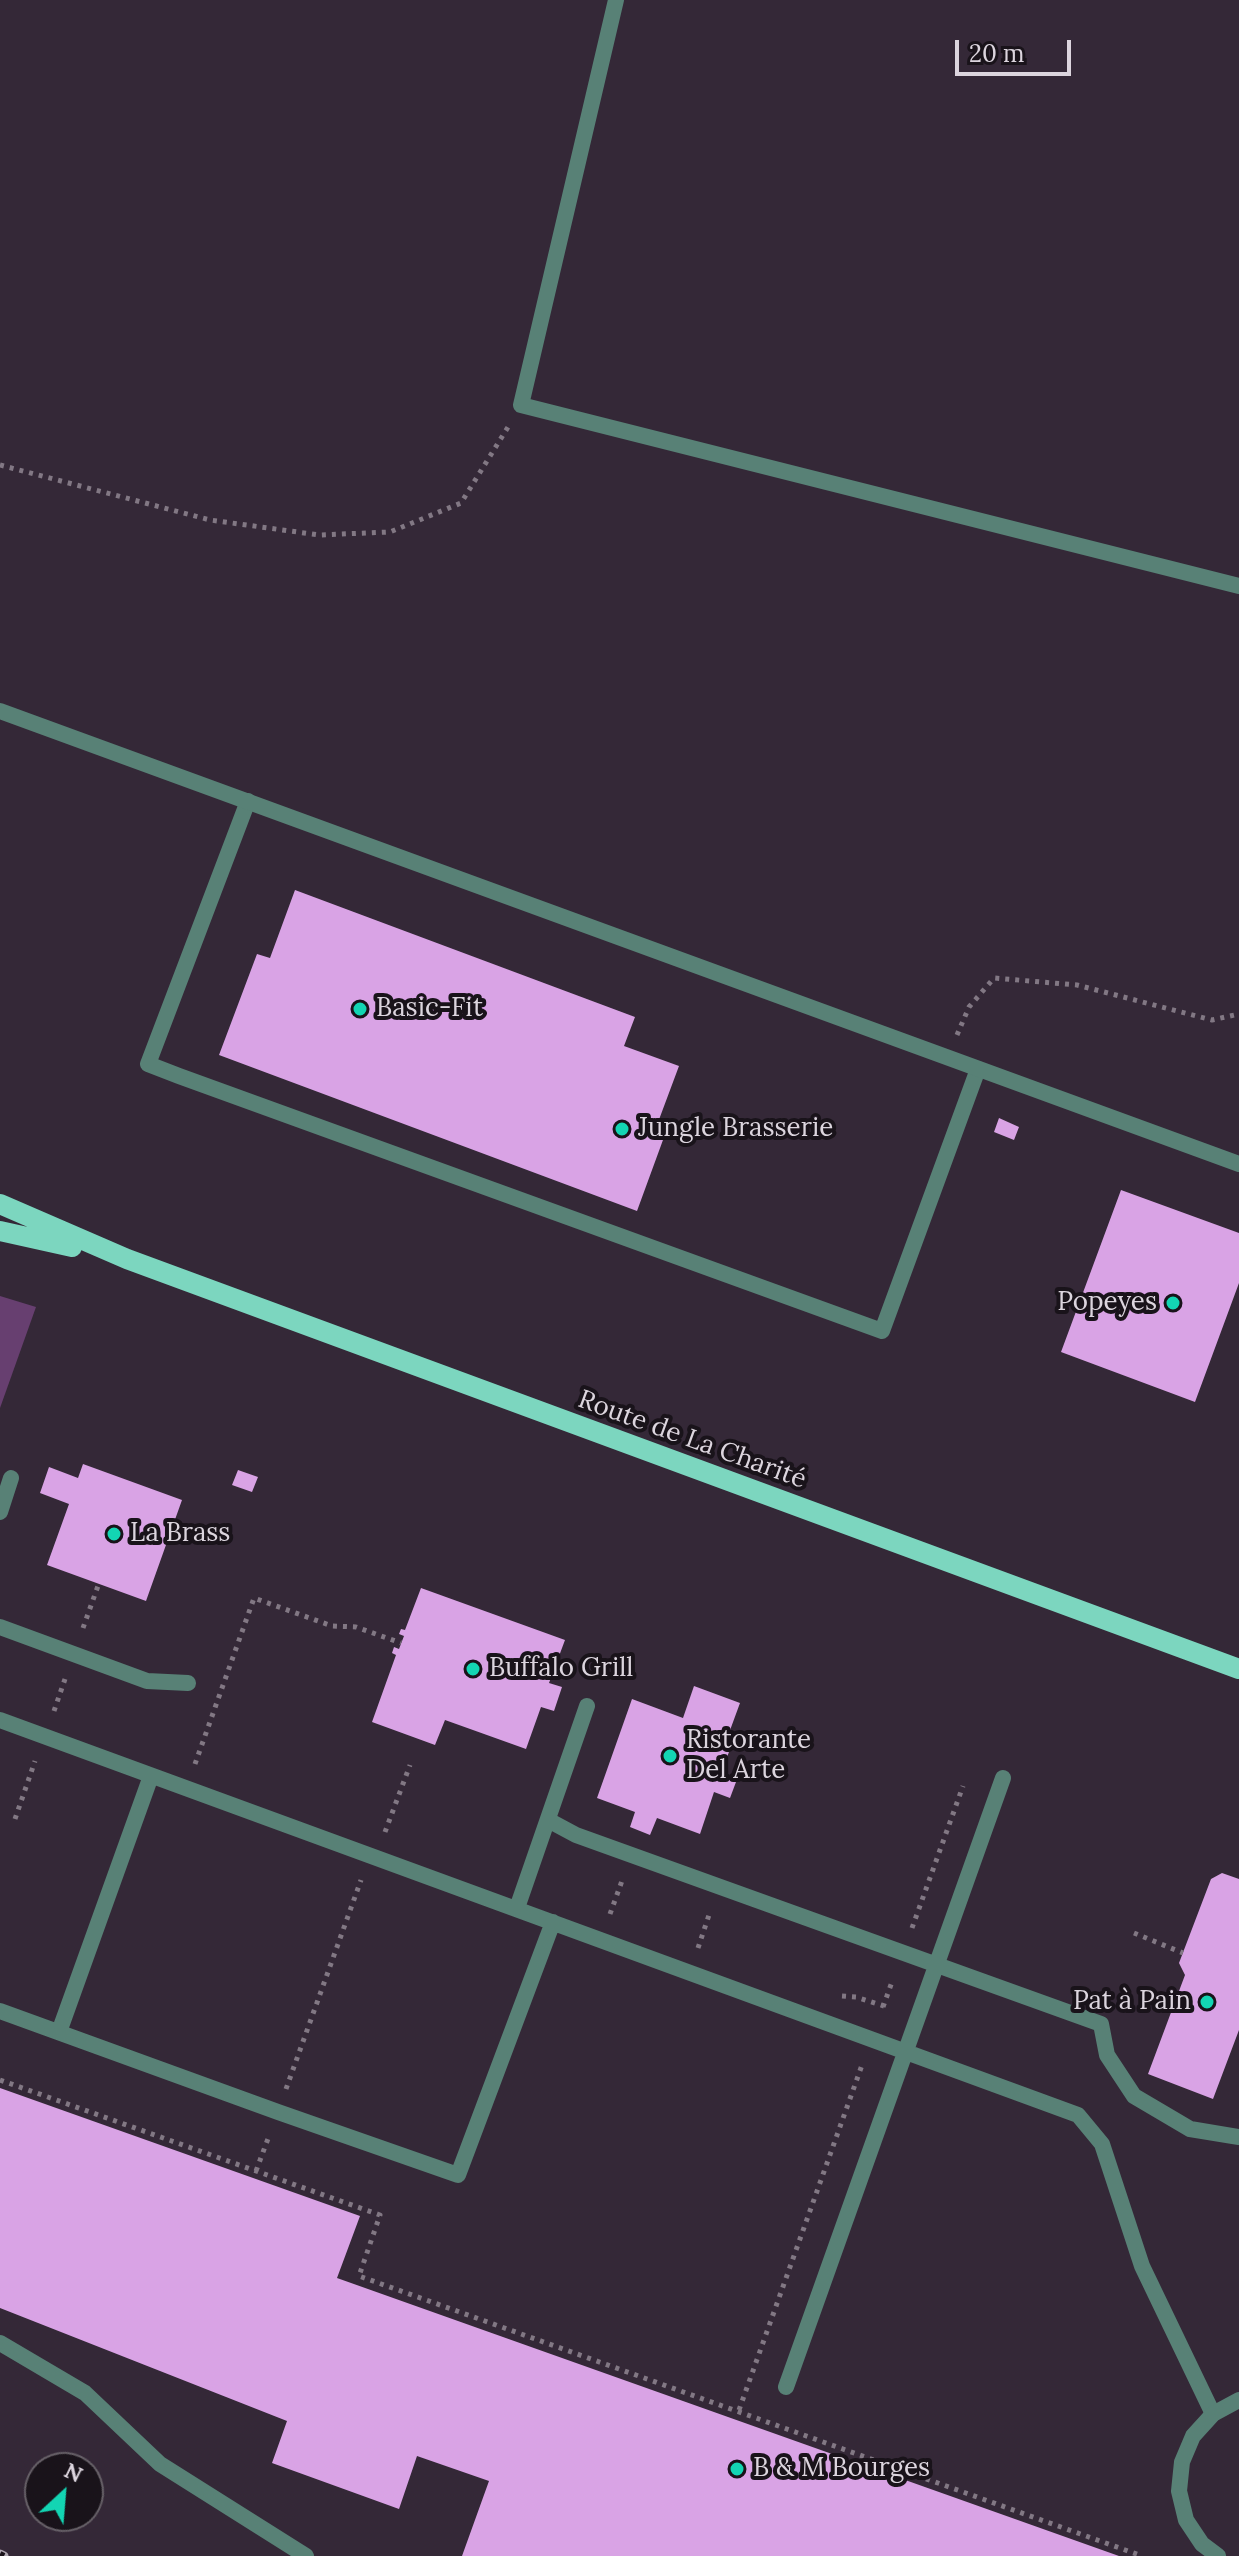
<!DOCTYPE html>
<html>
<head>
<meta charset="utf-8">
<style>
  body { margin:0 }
  #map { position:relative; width:1239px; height:2556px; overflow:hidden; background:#342837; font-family:Lora,serif }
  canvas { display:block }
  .north { position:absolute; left:24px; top:2452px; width:80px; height:80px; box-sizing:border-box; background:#19131a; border:2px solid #676168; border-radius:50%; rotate:26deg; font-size:22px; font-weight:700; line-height:32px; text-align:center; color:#dcd5de }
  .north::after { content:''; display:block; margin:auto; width:28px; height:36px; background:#13d5b3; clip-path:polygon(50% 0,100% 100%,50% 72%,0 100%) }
  .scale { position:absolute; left:955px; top:40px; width:116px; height:36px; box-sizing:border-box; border:4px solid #dcd5de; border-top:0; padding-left:10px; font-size:24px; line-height:28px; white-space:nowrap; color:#dcd5de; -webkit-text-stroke:6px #19131a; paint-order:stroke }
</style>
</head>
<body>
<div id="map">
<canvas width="1239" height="2556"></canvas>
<div class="north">N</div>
<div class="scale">20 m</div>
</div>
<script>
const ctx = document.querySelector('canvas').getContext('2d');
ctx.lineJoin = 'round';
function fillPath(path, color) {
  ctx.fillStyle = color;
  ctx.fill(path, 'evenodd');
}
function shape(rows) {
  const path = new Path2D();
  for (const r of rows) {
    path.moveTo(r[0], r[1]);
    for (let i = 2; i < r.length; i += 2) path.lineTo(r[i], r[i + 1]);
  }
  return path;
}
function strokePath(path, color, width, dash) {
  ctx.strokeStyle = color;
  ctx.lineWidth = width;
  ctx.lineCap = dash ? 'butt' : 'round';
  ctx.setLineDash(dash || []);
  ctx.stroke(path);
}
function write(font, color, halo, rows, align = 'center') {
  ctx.font = font + ' Lora,serif';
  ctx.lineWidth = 8;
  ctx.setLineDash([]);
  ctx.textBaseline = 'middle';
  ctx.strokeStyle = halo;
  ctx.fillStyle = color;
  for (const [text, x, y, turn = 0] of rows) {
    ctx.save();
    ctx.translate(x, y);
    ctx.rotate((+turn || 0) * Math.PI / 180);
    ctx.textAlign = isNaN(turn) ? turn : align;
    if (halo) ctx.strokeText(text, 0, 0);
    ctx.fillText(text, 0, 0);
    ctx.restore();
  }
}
const green = shape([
  [0,1296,36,1307,0,1408]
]);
const building = shape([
  [295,890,635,1017,624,1046,679,1066,657,1125,667,1129,637,1211,219,1055,257,954,270,958],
  [999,1118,1019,1127,1014,1140,994,1132],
  [1121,1190,1239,1233,1239,1283,1195,1402,1061,1352],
  [83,1464,182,1500,146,1601,47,1565,69,1504,40,1493,49,1467,78,1478],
  [238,1470,258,1477,252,1492,232,1485],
  [421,1588,565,1640,549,1683,562,1687,554,1711,541,1707,526,1749,445,1720,435,1745,372,1722,396,1655,392,1653,394,1647,399,1649,404,1636,399,1634,401,1629,405,1630],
  [694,1686,740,1703,729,1733,735,1735,720,1777,736,1782,730,1798,714,1792,700,1834,657,1818,650,1835,630,1827,635,1812,597,1798,632,1699,683,1718],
  [1222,1873,1239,1879,1239,2030,1213,2099,1148,2074,1185,1975,1179,1963,1211,1879],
  [0,2088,360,2216,337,2278,1119,2556,462,2556,489,2481,417,2456,399,2509,272,2463,287,2421,0,2308]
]);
const path = shape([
  [0,465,210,520,319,535,390,532,461,503,508,427],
  [957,1035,969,1007,994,978,1077,985,1212,1020,1239,1014],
  [83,1628,99,1583],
  [54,1711,65,1679],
  [195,1764,254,1598,332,1626,356,1627,401,1643],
  [15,1819,35,1761],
  [385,1832,410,1765],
  [610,1914,623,1878],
  [912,1928,963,1786],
  [1134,1933,1183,1953],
  [698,1948,710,1912],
  [842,1996,856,1997,884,2006],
  [883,2007,893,1979],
  [0,2080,380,2215,359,2276,1142,2556],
  [286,2089,361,1880],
  [256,2171,269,2136],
  [739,2410,862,2065]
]);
const service = shape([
  [616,0,521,405,1239,586],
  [248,801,148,1064,179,1076,882,1331,978,1069],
  [0,1512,11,1478],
  [0,1627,147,1681,188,1683],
  [0,1720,1078,2115,1102,2144,1142,2266,1213,2414],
  [548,1820,576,1835,1101,2024,1107,2055,1134,2096,1190,2129,1239,2137],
  [517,1908,587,1706],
  [0,2011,278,2112,458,2175,553,1922],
  [59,2032,151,1776],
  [0,2343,85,2393,160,2464,306,2556],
  [786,2387,1003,1778]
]);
const minor = shape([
  [0,711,1239,1164],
  [1218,2556,1202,2544,1186,2520,1179,2491,1182,2462,1193,2436,1213,2414,1239,2400]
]);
const primary = shape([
  [0,1204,127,1259,1239,1669],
  [0,1231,72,1247]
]);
const rail = shape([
  [0,2554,4,2556]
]);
const markers = [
  [360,1009,8,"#13d5b3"],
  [622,1129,8,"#13d5b3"],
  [1173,1303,8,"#13d5b3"],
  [114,1534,8,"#13d5b3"],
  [473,1669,8,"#13d5b3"],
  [670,1756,8,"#13d5b3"],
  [1207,2002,8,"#13d5b3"],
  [737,2469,8,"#13d5b3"]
];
const poiNames = [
  ["Basic-Fit",376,1009],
  ["Jungle Brasserie",638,1129],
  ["Popeyes",1157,1303,"right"],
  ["La Brass",130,1534],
  ["Buffalo Grill",489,1669],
  ["Ristorante",686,1741],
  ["Del Arte",686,1771],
  ["Pat à Pain",1191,2002,"right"],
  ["B & M Bourges",753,2469]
];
const streetNames = [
  ["Route de La Charité",692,1440,20]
];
fillPath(green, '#673f70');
fillPath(building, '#d9a3e5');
strokePath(path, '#827884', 5, [4, 6]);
strokePath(service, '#588176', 16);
strokePath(minor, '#588176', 16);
strokePath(primary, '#7cd6bf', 20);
strokePath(rail, '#b0a8b3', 9);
strokePath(rail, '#19131a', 6, [18]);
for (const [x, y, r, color] of markers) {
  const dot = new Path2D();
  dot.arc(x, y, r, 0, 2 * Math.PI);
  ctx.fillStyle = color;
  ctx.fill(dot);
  strokePath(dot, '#19131a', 3);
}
write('26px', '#dcd5de', '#19131a', poiNames, 'left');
write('26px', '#dcd5de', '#19131a', streetNames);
</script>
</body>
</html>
